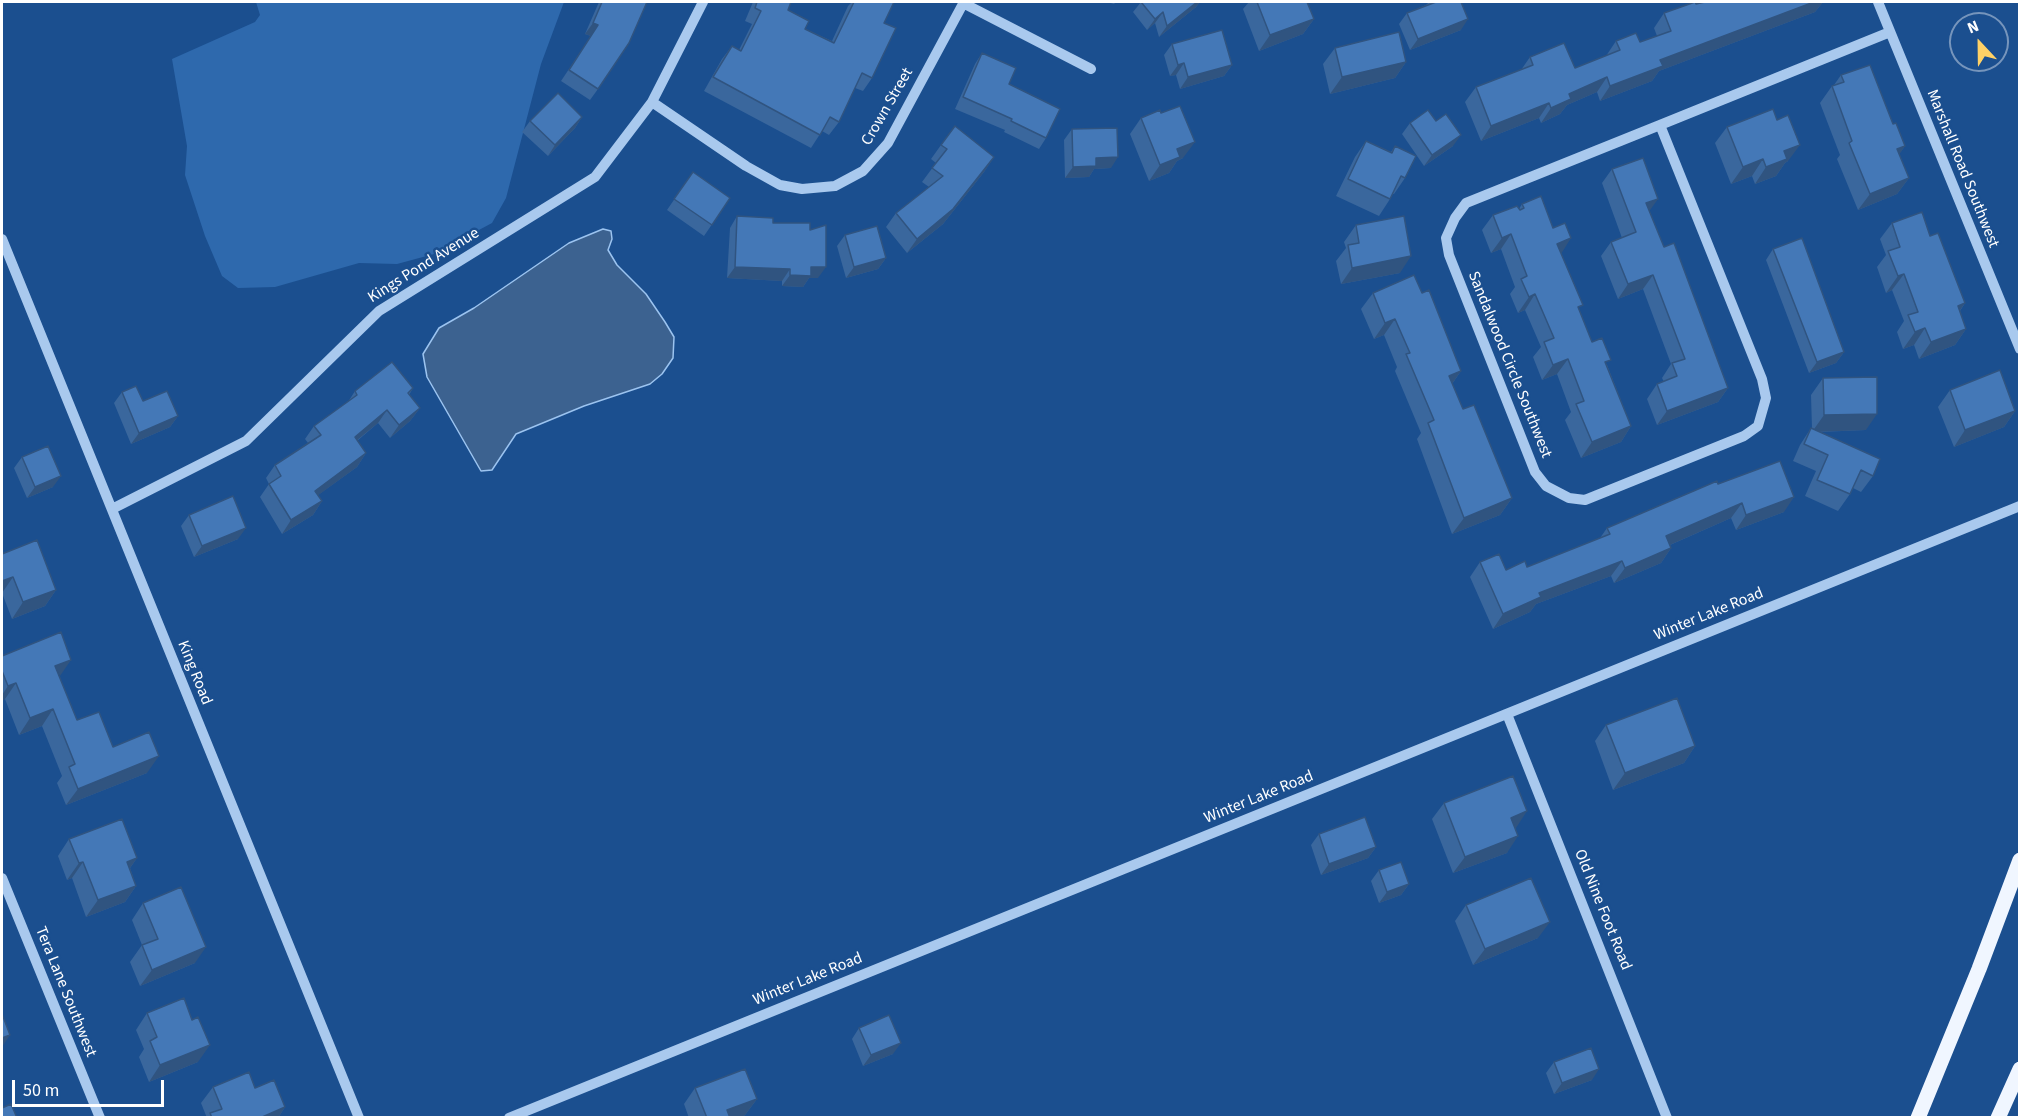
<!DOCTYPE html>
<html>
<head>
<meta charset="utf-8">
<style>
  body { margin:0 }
  #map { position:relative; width:2021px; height:1119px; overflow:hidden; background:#1b4f8f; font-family:"Source Sans 3",sans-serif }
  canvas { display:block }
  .frame { position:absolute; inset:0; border:3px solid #fff; pointer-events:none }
  .north { position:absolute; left:1949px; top:12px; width:60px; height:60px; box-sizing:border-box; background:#1b4f8f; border:2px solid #7695bc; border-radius:50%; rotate:338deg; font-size:16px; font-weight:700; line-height:24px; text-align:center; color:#fff }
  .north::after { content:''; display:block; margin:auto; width:21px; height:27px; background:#ffd166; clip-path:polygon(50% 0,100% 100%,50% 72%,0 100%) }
  .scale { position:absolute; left:12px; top:1080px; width:152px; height:27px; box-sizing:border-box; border:3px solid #fff; border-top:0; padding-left:8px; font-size:18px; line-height:21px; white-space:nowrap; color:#fff; -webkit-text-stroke:4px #1b4f8f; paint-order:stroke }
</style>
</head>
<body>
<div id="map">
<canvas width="2021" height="1119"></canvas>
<div class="frame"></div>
<div class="north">N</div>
<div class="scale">50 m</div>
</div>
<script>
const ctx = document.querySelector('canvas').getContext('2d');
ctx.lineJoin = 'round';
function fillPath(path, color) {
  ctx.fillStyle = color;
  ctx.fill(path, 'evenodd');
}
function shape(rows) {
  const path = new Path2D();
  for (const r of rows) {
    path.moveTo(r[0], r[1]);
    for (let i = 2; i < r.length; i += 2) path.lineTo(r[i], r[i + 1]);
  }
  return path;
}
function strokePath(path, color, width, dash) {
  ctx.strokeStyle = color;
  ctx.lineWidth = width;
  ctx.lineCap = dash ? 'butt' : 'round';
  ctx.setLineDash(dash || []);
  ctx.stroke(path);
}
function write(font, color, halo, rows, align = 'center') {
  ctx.font = font + ' "Source Sans 3",sans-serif';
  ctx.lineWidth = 5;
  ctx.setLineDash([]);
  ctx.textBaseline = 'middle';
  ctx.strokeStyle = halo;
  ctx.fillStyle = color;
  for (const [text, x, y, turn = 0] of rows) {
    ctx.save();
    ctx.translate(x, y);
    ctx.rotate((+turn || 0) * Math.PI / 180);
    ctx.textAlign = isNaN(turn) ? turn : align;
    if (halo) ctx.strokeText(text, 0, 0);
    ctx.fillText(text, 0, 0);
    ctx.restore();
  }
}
const green = shape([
  [256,2,564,2,541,64,506,198,492,223,434,254,397,264,359,263,275,287,238,288,222,276,205,236,185,175,187,146,172,59,255,22,260,15]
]);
const water = shape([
  [603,229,611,231,612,239,608,250,617,265,646,294,665,322,674,337,673,358,662,374,650,384,584,406,516,434,492,470,481,471,427,377,423,354,439,328,474,308,569,243,603,229]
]);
const minor = shape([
  [1878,2,2020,349],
  [963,3,1091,69],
  [652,102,746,166,780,185,802,189,835,186,863,171,888,143,964,2],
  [1660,125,1762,379,1766,398,1758,426,1744,436,1585,500,1569,498,1546,486,1535,472,1449,255,1446,238,1455,218,1466,203,1660,125],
  [1660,125,1890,32],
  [2,239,359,1118],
  [112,509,246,441,379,311,595,177,652,102,703,2],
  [1507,714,1667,1118],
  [2,878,100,1118],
  [509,1118,2020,506]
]);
const major = shape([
  [1918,1118,1979,969,2020,860],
  [1998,1118,2020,1069]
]);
const wall = shape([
  [599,2,647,2,598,89,590,100,561,81,591,36,585,34],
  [753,2,791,2,788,10,805,29,832,41,848,6,852,2,894,2,884,23,872,78,863,91,855,88,839,122,829,135,822,131,811,148,704,91,722,59,732,46,739,50,752,24,745,21],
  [1107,2,1116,2,1114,4],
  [1141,2,1200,2,1196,7,1159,37,1155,23,1147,30,1133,12],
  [1249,2,1307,2,1314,19,1303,34,1259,51,1243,9],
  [1429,2,1461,2,1461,30,1410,50,1399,24,1407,13,1426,5],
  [1711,2,1823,2,1815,12,1659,71,1652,81,1600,101,1597,92,1567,105,1560,114,1541,123,1539,118,1481,141,1465,102,1476,87,1521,70,1530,57,1575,68,1606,56,1616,41,1640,42,1657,36,1654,28,1664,13,1696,4],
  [1172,44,1232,65,1224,76,1180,89,1176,75,1170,76,1164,55],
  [1335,48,1406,62,1395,78,1330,94,1323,64],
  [982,53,1009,84,1046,138,1039,149,1004,132,1005,130,955,109,975,64],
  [1841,75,1893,124,1905,146,1899,154,1909,178,1897,194,1858,210,1837,159,1840,155,1820,103,1832,86,1834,85],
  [582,117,575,128,548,156,522,132,530,121],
  [1141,118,1183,158,1177,161,1169,173,1149,181,1130,134],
  [1410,123,1453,146,1424,166,1402,134],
  [1727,127,1788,161,1785,163,1776,176,1755,184,1752,176,1731,184,1715,143],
  [1072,129,1111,168,1094,169,1089,177,1065,178,1064,140],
  [1366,141,1391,152,1395,146,1405,178,1394,194,1393,194,1390,199,1379,216,1336,196,1355,157],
  [941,145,994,157,984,172,943,224,907,253,886,227,896,213,929,187,922,182,936,163,931,159],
  [1612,169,1649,211,1664,247,1728,388,1718,402,1657,425,1647,399,1657,384,1664,382,1662,378,1671,364,1643,289,1618,299,1601,256,1611,242,1622,238,1602,183],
  [693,172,730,198,704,236,667,210],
  [1522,204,1561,253,1579,310,1592,342,1607,365,1631,426,1621,442,1581,458,1565,420,1571,412,1557,374,1542,380,1533,357,1541,347,1525,310,1518,313,1510,294,1515,287,1501,249,1491,253,1482,230,1493,215,1519,209],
  [737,216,810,230,818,278,809,278,803,287,782,286,782,281,727,278,730,228],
  [1892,223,1930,236,1965,303,1960,311,1966,329,1955,345,1919,359,1914,345,1903,349,1897,332,1904,321,1892,290,1886,293,1877,267,1886,255,1880,239],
  [1356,225,1400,273,1341,284,1336,261,1346,248,1344,242],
  [845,235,886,258,878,269,846,278,837,246],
  [1773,249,1844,352,1836,363,1809,373,1766,260],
  [1373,293,1422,293,1461,371,1452,384,1463,409,1512,498,1500,515,1452,534,1417,439,1421,433,1395,371,1397,367,1384,335,1374,339,1361,309],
  [1823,378,1866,430,1819,432,1873,476,1861,492,1853,488,1850,494,1838,511,1805,496,1816,471,1793,461,1800,445,1811,428,1812,429,1811,395],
  [413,388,409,395,420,408,410,421,390,438,378,423,357,441,366,453,357,467,318,495,322,501,313,515,282,534,260,497,269,484,266,478,275,465,308,443,305,439,314,426,348,402,355,391],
  [1950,390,2015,411,2004,427,1954,447,1938,407],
  [122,392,178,416,170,427,131,444,114,403],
  [22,457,53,487,27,498,14,468],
  [1718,484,1784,512,1736,530,1731,518,1670,545,1671,548,1661,563,1614,583,1611,576,1536,604,1530,612,1493,629,1470,577,1480,562,1506,570,1527,567,1600,538,1607,528],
  [189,515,238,539,194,557,181,526],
  [2,554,56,590,45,606,12,619,2,593],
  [2,656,59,676,77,720,147,773,66,805,57,783,62,776,42,726,19,735,5,699,2,701],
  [1606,725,1695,746,1684,763,1613,790,1595,741],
  [1444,803,1516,828,1507,853,1453,873,1432,819],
  [1319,834,1376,847,1368,858,1321,875,1311,845],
  [69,839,137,858,130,868,136,886,125,902,86,917,72,878,67,880,58,856],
  [1379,870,1409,884,1401,895,1379,903,1371,881],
  [143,903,195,963,140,986,130,962,142,945,132,920],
  [1466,905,1538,938,1473,965,1455,921],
  [147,1013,198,1062,149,1082,139,1057,144,1049,136,1030],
  [859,1028,893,1054,863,1066,852,1039],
  [1554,1062,1592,1080,1554,1094,1546,1073],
  [213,1087,255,1088,285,1107,278,1118,207,1118,201,1103],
  [695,1088,757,1099,745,1115,740,1118,689,1118,684,1104]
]);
const shadedWall = shape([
  [1197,2,1200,2,1196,7,1159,37,1167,26],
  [1814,2,1823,2,1815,12,1659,71,1652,81,1600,101,1610,86,1660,60],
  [1163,12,1155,23,1147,30,1155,19],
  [1314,19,1303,34,1259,51,1270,35],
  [1468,19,1461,30,1410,50,1418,39],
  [593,23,598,25,591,36,585,34],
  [1406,62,1395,78,1330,94,1342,77],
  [1184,63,1176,75,1170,76,1178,65],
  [1232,65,1224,76,1180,89,1188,77],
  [1607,77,1597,92,1567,105,1560,114,1541,123,1551,108,1569,94],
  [1549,103,1539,118,1481,141,1491,126],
  [582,117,575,128,548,156,555,145],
  [1461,135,1453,146,1424,166,1432,155],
  [1195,142,1183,158,1177,161,1169,173,1149,181,1160,165,1177,149],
  [1800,145,1788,161,1785,163,1776,176,1755,184,1766,167,1784,151],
  [1905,146,1894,162,1897,149],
  [994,157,984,172,943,224,907,253,917,239],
  [1118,157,1111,168,1094,169,1089,177,1065,178,1073,167,1096,158],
  [1763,159,1752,176,1731,184,1743,167],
  [1909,178,1897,194,1858,210,1870,194],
  [1658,199,1648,213,1646,203],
  [1511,234,1501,249,1491,253,1502,238],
  [1571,238,1561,254,1557,244],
  [1411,256,1400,273,1341,284,1352,268],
  [886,258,878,269,846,278,854,267],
  [735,267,790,269,782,281,727,278],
  [811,267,826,267,818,278,809,278,803,287,782,286,790,275],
  [1904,274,1892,290,1886,293,1898,276],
  [1653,275,1643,289,1618,299,1628,284],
  [1535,294,1525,310,1518,313,1529,297],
  [1965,303,1954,319,1958,306],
  [1395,319,1384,335,1374,339,1385,323],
  [1925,328,1914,345,1903,349,1915,332],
  [1966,329,1955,345,1919,359,1931,342],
  [1844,352,1836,363,1809,373,1817,362],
  [1568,359,1557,374,1542,380,1553,365],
  [1461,371,1449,388,1449,376],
  [1728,388,1718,402,1657,425,1667,411],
  [420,408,410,421,390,438,399,425],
  [387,410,378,423,345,450,355,437],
  [2015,411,2004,427,1954,447,1965,430],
  [1877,414,1866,430,1812,432,1824,415],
  [178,416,170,427,131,444,139,433],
  [1631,426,1621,442,1581,458,1592,442],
  [366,453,357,467,306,504,315,491],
  [61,476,53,487,27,498,35,487],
  [1794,497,1784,512,1736,530,1746,515],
  [1512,498,1500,515,1452,534,1464,518],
  [322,501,313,515,282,534,291,520],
  [1742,503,1731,518,1656,551,1666,536],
  [246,528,238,539,194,557,202,546],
  [1671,548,1661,563,1614,583,1625,568],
  [1622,561,1611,576,1536,604,1530,612,1493,629,1503,614,1539,593],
  [13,577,2,593,2,581],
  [56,590,45,606,12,619,23,602],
  [71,660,60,676,55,666],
  [16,683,5,699,2,701,2,695,8,686],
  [53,709,42,726,19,735,30,718],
  [1695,746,1684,763,1613,790,1625,773],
  [159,756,147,773,66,805,78,789],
  [1527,811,1516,828,1499,834,1511,818],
  [1518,836,1507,853,1453,873,1465,857],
  [1376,847,1368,858,1321,875,1329,864],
  [137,858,125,875,127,862],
  [83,862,72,878,67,880,79,863],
  [1409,884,1401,895,1379,903,1387,892],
  [136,886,125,902,86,917,98,900],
  [1550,922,1538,938,1473,965,1485,949],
  [206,947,195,963,140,986,152,970],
  [10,1035,2,1047,2,1038],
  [901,1043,893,1054,863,1066,871,1055],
  [210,1045,198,1062,149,1082,160,1065],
  [1599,1069,1592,1080,1554,1094,1562,1083],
  [757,1099,745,1115,740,1118,722,1118,727,1110],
  [285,1107,278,1118,259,1118]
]);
const building = shape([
  [602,2,647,2,629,43,598,89,569,70,598,25,593,23,602,2],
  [757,2,791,2,788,10,809,21,805,29,834,43,854,2,894,2,884,23,896,28,872,78,862,73,839,122,830,117,820,135,713,77,732,46,741,51,761,11,755,8,757,2],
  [1141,2,1197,2,1167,26,1163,12,1155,19,1141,2],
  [1257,2,1307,2,1314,19,1270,35,1257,2],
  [1436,2,1461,2,1468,19,1418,39,1407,13,1436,2],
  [1695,2,1696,4,1705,2,1814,2,1660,60,1663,66,1610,86,1607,77,1569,94,1571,99,1551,108,1549,103,1491,126,1476,87,1533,65,1530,57,1564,43,1575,68,1620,50,1616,41,1636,33,1640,42,1671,31,1664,13,1695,2],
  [1222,30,1232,65,1188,77,1184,63,1178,65,1172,44,1222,30],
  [1399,32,1406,62,1342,77,1335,48,1399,32],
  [982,53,1016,68,1009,84,1060,109,1046,138,1011,121,1012,119,963,97,982,53],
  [1870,65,1893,124,1896,123,1905,146,1897,149,1909,178,1870,194,1849,143,1852,141,1832,86,1844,82,1841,75,1870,65],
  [558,93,582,117,555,145,530,121,558,93],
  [1180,106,1195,142,1177,149,1180,157,1160,165,1141,118,1160,110,1161,113,1180,106],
  [1773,109,1777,120,1788,115,1800,145,1784,151,1787,159,1766,167,1763,159,1743,167,1727,127,1773,109],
  [1428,110,1436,121,1446,114,1461,135,1432,155,1410,123,1428,110],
  [955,126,994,157,953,209,917,239,896,213,943,176,932,168,947,149,941,145,955,126],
  [1117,128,1118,157,1096,158,1096,166,1073,167,1072,129,1117,128],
  [1366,141,1392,153,1395,146,1416,156,1405,178,1401,176,1390,199,1348,179,1366,141],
  [1643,158,1658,199,1646,203,1664,247,1674,243,1728,388,1667,411,1657,384,1677,376,1672,363,1685,359,1653,275,1628,284,1611,242,1636,232,1612,169,1643,158],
  [693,172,730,198,712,225,674,199,693,172],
  [1541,196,1553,228,1565,223,1571,238,1557,244,1583,305,1578,307,1592,342,1602,338,1611,360,1605,362,1631,426,1592,442,1576,404,1584,401,1568,359,1553,365,1544,342,1554,338,1535,294,1529,297,1521,279,1527,276,1511,234,1502,238,1493,215,1517,206,1520,210,1524,208,1522,204,1541,196],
  [1922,212,1930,236,1938,233,1965,303,1958,306,1966,329,1931,342,1925,328,1915,332,1908,315,1918,312,1904,274,1898,276,1888,251,1900,247,1892,223,1922,212],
  [737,216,773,218,773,223,810,223,810,230,826,225,826,267,811,267,811,276,790,275,790,269,735,267,737,216],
  [1404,216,1411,256,1352,268,1348,245,1359,243,1356,225,1404,216],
  [877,226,886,258,854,267,845,235,877,226],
  [1802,238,1844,352,1817,362,1773,249,1802,238],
  [1414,275,1422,293,1429,290,1461,371,1449,376,1463,409,1474,405,1512,498,1464,518,1428,423,1434,420,1406,354,1410,353,1395,319,1385,323,1373,293,1414,275],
  [392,362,413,388,408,393,420,408,399,425,387,410,355,437,366,453,315,491,322,501,291,520,269,484,281,476,275,465,321,435,314,426,357,395,355,391,392,362],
  [2000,370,2015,411,1965,430,1950,390,2000,370],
  [1877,377,1877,414,1824,415,1823,378,1877,377],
  [136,386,143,401,167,391,178,416,139,433,122,392,136,386],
  [1811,428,1880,459,1873,476,1861,470,1850,494,1817,480,1828,455,1804,444,1811,428],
  [48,446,61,476,35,487,22,457,48,446],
  [1780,461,1794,497,1746,515,1742,503,1666,536,1671,548,1625,568,1622,561,1539,593,1541,597,1503,614,1480,562,1499,554,1506,570,1525,561,1527,567,1610,534,1607,528,1717,481,1718,484,1780,461],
  [233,496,246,528,202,546,189,515,233,496],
  [37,540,56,590,23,602,13,577,2,581,2,554,37,540],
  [61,632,71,660,55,666,77,720,99,712,113,747,149,732,159,756,78,789,69,767,75,764,53,709,30,718,16,683,8,686,2,671,2,656,61,632],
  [1677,698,1695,746,1625,773,1606,725,1677,698],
  [1513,776,1527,811,1511,818,1518,836,1465,857,1444,803,1513,776],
  [1365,817,1376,847,1329,864,1319,834,1365,817],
  [122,819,137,858,127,862,136,886,98,900,83,862,79,863,69,839,122,819],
  [1401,862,1409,884,1387,892,1379,870,1401,862],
  [1531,878,1550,922,1485,949,1466,905,1531,878],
  [181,887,206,947,152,970,142,945,158,939,143,903,181,887],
  [184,998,192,1020,198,1017,210,1045,160,1065,150,1041,157,1037,147,1013,184,998],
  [2,1014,10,1035,2,1038,2,1014],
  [889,1015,901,1043,871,1055,859,1028,889,1015],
  [1591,1048,1599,1069,1562,1083,1554,1062,1591,1048],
  [745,1069,757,1099,727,1110,730,1118,707,1118,695,1088,745,1069],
  [249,1072,255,1088,274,1080,285,1107,260,1118,212,1118,210,1113,222,1109,213,1087,249,1072],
  [11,1104,17,1118,2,1118,2,1108,11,1104]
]);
const streetNames = [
  ["Crown Street",888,107,-60],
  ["Marshall Road Southwest",1962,169,68],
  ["Kings Pond Avenue",424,266,-32],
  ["Sandalwood Circle Southwest",1509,365,68],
  ["Winter Lake Road",1709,615,-22],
  ["King Road",194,673,68],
  ["Winter Lake Road",1259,798,-22],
  ["Old Nine Foot Road",1602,910,68],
  ["Winter Lake Road",808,980,-22],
  ["Tera Lane Southwest",65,992,68]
];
fillPath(green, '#2e69ad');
fillPath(water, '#3c6290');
strokePath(water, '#9cc4f0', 1.5);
strokePath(minor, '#a9c9ee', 10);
strokePath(major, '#f0f6ff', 15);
fillPath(wall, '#3a679d');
fillPath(shadedWall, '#305480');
fillPath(building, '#4478b7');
strokePath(building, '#305480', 1.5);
write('16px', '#fff', '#1b4f8f', streetNames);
</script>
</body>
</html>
